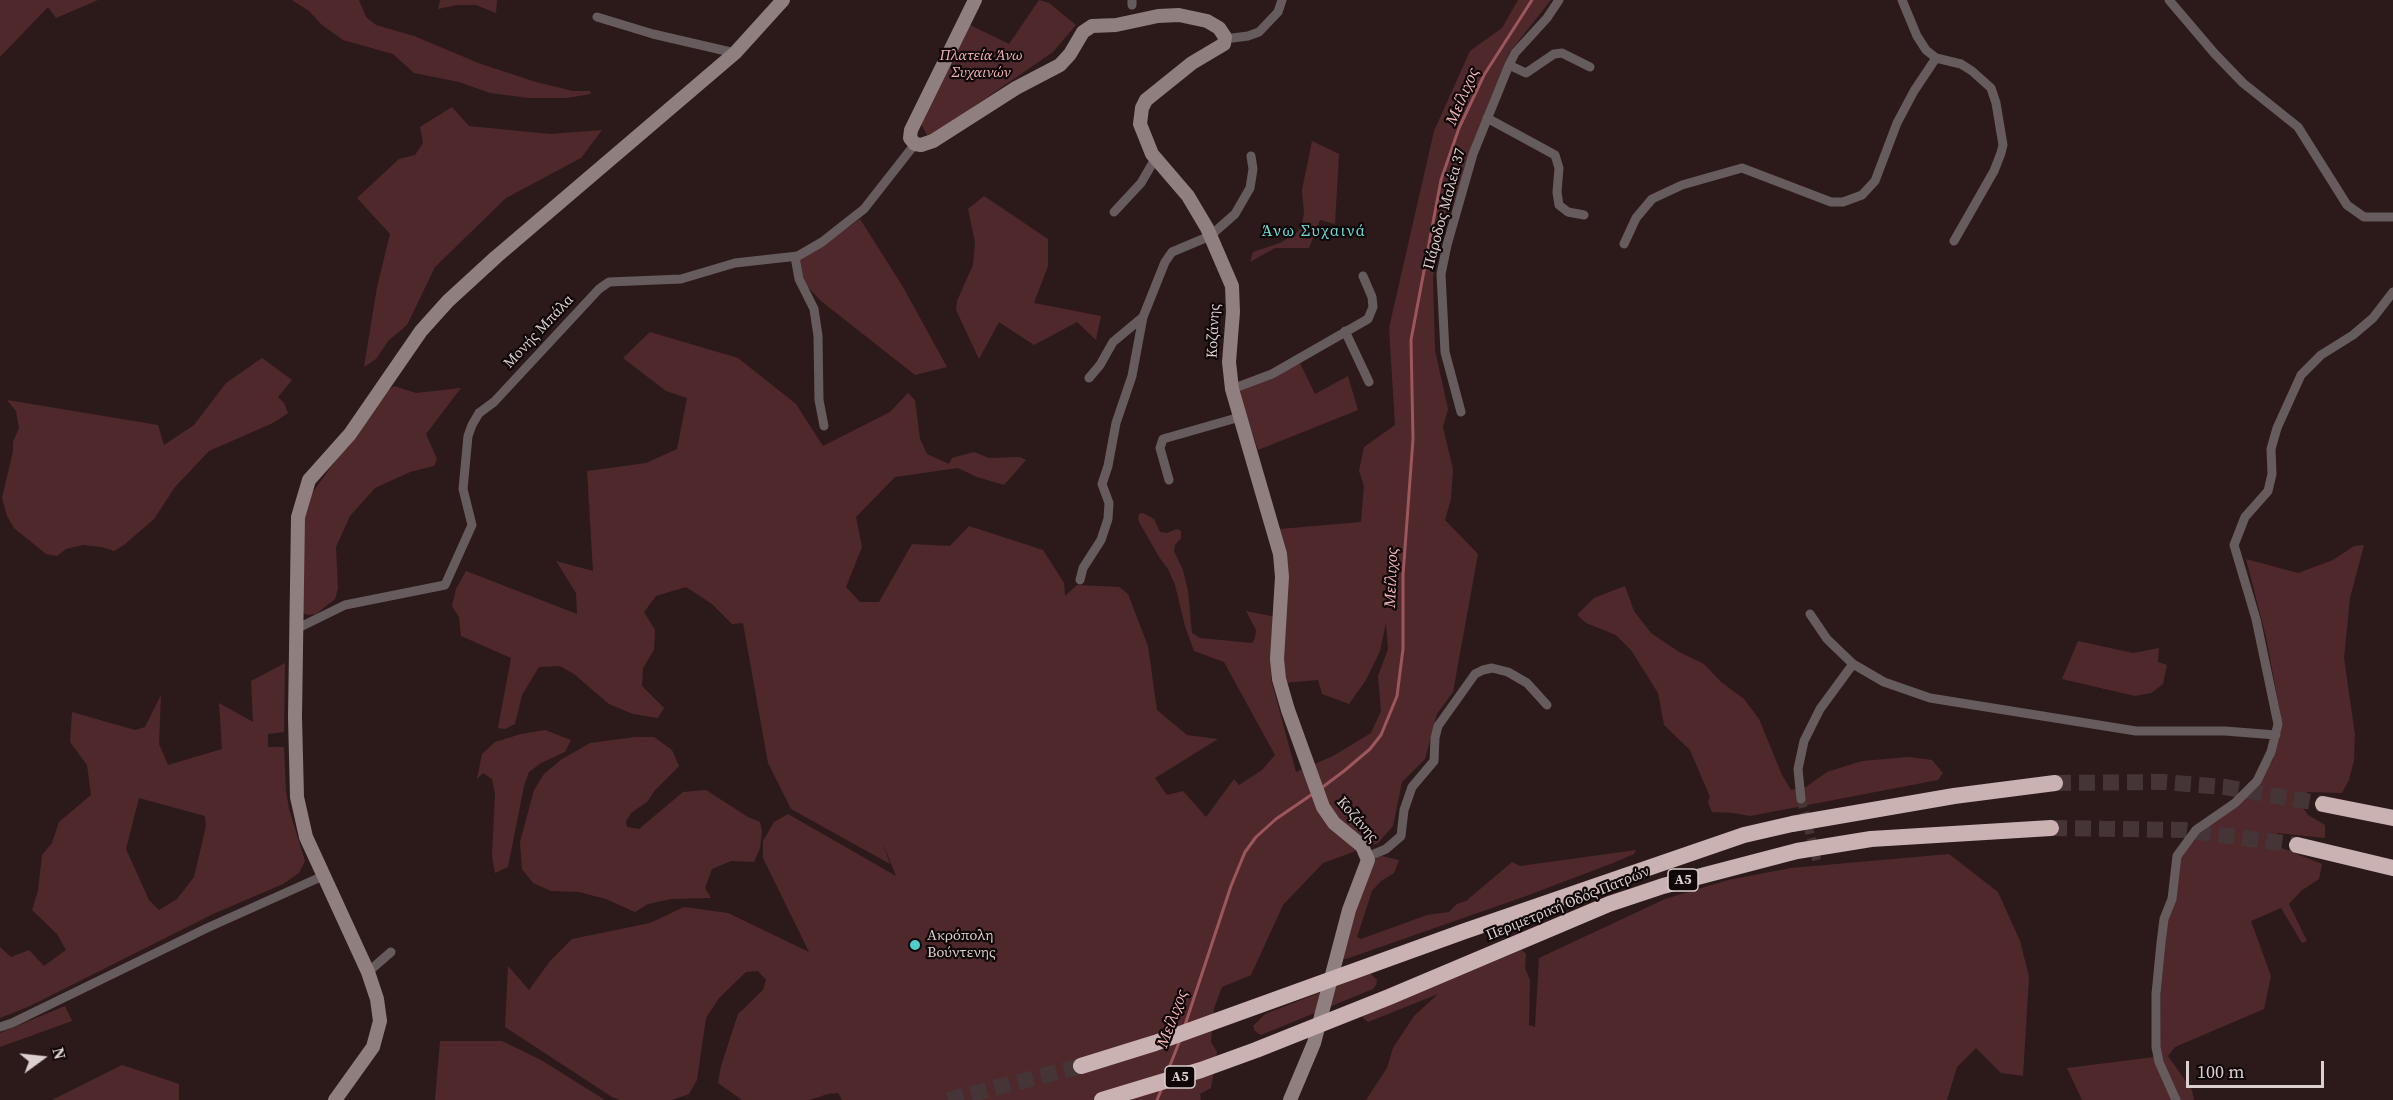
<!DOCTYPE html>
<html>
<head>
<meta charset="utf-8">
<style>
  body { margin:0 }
  #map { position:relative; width:2393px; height:1100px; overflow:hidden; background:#2c1a1b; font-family:"Source Serif 4",serif }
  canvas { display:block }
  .north { position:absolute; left:12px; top:1028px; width:60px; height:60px; -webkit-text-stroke:4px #0f0708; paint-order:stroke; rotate:75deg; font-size:16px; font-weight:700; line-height:24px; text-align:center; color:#dccfcf }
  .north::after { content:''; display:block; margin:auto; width:21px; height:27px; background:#dccfcf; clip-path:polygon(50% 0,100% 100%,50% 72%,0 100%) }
  .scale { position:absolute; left:2186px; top:1061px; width:138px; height:27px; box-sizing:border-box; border:3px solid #dccfcf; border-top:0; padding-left:8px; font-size:18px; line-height:21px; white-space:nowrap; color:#dccfcf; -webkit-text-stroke:4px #0f0708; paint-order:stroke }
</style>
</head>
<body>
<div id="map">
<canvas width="2393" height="1100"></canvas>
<div class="north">N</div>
<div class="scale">100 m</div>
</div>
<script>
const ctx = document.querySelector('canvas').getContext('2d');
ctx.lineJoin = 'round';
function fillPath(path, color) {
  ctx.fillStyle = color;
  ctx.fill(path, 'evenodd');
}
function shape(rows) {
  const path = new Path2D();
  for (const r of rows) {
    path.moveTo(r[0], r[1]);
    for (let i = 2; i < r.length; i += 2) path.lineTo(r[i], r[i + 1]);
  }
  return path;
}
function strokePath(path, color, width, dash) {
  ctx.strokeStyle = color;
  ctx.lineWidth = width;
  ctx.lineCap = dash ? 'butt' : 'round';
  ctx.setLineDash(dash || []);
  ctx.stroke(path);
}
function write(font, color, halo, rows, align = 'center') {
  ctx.font = font + ' "Source Serif 4",serif';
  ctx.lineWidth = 4.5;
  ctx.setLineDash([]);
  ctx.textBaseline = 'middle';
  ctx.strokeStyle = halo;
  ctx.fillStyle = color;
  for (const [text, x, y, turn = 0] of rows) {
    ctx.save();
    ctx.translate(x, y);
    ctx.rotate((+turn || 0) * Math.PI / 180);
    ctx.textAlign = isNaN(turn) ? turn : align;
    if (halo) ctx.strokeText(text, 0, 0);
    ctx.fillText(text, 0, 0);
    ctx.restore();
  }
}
const green = shape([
  [0,0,98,0,56,18,48,7,0,57],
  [292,0,359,0,366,17,376,25,414,36,481,64,536,82,573,91,590,91,591,94,567,98,529,98,490,93,459,82,414,73,393,54,343,40,322,25,309,11],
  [440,0,497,0,496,13,476,5,457,5,438,9],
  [1039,0,1049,3,1076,25,1053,52,970,109,930,136,927,135,921,124,968,24,1009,44],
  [1518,0,1551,0,1509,53,1445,226,1436,256,1433,279,1435,350,1448,409,1443,427,1453,469,1451,499,1445,520,1478,554,1453,692,1437,714,1425,759,1402,782,1393,826,1378,843,1323,863,1283,905,1251,975,1222,987,1214,1008,1211,1042,1217,1052,1211,1088,1200,1094,1201,1100,842,1100,838,1093,828,1094,809,1100,742,1100,718,1083,721,1066,738,1014,763,990,766,980,758,971,746,972,719,998,706,1018,697,1080,689,1094,672,1100,620,1100,612,1097,505,1027,508,966,529,990,550,961,572,939,650,923,684,907,728,913,809,952,763,858,763,841,774,822,788,814,896,876,882,841,890,864,791,809,768,763,743,623,732,624,712,604,686,587,656,596,644,612,655,630,654,650,643,668,642,686,664,708,658,718,633,714,609,704,574,674,560,666,539,667,522,695,515,724,505,729,498,728,511,658,461,636,459,617,452,606,456,589,466,571,577,614,576,593,556,561,593,571,587,471,646,463,677,449,687,398,666,391,623,358,650,332,738,358,796,404,823,446,890,412,908,393,915,400,920,439,927,454,949,464,952,458,974,452,989,458,1020,457,1026,460,1004,485,977,477,958,468,895,477,856,517,862,547,846,587,860,602,879,602,912,544,950,546,969,526,1043,550,1064,583,1065,596,1077,585,1119,587,1128,594,1148,646,1157,710,1187,735,1218,739,1155,778,1167,795,1183,791,1206,817,1234,779,1239,785,1262,770,1275,755,1224,662,1194,651,1185,626,1175,585,1168,569,1159,557,1138,520,1139,514,1143,513,1154,519,1160,532,1167,533,1177,529,1181,531,1181,538,1175,545,1174,551,1183,570,1188,591,1192,633,1200,638,1252,643,1255,638,1256,630,1246,611,1276,617,1271,679,1296,772,1333,756,1371,733,1381,711,1378,676,1388,649,1386,623,1380,651,1366,680,1349,704,1322,694,1318,680,1282,683,1284,550,1280,529,1361,522,1364,486,1359,471,1364,447,1395,425,1389,328,1434,131,1470,51,1502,28],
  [452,107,469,126,550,134,602,130,581,158,506,198,435,267,407,325,388,341,376,359,364,367,377,287,390,234,357,198,399,159,415,155,423,143,420,127],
  [1312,141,1339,154,1335,224,1320,220,1309,248,1275,248,1250,262,1253,252,1280,243,1295,234,1301,228,1304,214,1302,190],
  [984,196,1048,239,1048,266,1034,303,1101,316,1096,340,1077,322,1034,345,999,322,979,359,956,310,957,301,973,265,975,242,968,209],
  [860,219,903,287,947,367,915,375,821,301,805,284,798,259,826,243],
  [262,358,292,380,278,397,284,403,288,413,273,423,209,451,175,487,154,519,124,545,114,551,101,547,83,545,66,549,57,556,46,554,14,528,7,516,2,498,13,451,13,442,19,428,16,411,7,400,158,425,164,445,194,425,226,383],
  [1299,361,1315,394,1348,376,1358,410,1258,450,1239,392,1244,387],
  [394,386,416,393,461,388,426,434,437,459,434,466,410,472,375,488,350,516,336,547,338,588,335,599,316,614,308,615,303,613,303,524,308,499,383,394],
  [2364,545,2350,598,2344,658,2355,735,2354,760,2349,780,2342,793,2307,792,2300,804,2308,815,2325,825,2325,838,2277,833,2274,845,2322,864,2319,879,2301,891,2289,904,2307,941,2302,943,2281,908,2251,921,2271,976,2264,1009,2175,1047,2168,1056,2192,1090,2194,1100,2082,1100,2067,1068,2162,1056,2160,1047,2161,990,2167,925,2179,858,2184,848,2205,827,2231,811,2248,795,2273,760,2281,729,2280,712,2266,637,2246,559,2298,573,2333,560,2354,546],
  [1625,586,1634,611,1651,633,1679,652,1704,664,1721,682,1744,699,1759,719,1782,775,1791,790,1806,787,1827,772,1862,761,1909,757,1932,760,1943,773,1938,780,1750,816,1733,813,1712,812,1708,802,1710,797,1690,750,1664,725,1658,693,1631,650,1616,635,1586,623,1577,615,1594,598],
  [2078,641,2133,653,2159,648,2158,662,2167,665,2163,684,2151,693,2135,696,2062,679],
  [285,663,284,732,268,734,268,747,284,747,286,791,289,809,305,861,299,873,283,884,213,914,30,1006,0,1018,0,947,11,957,29,950,44,966,66,950,57,934,32,910,38,891,42,855,52,843,59,822,91,795,87,765,70,742,72,712,135,730,145,727,161,695,159,744,168,765,222,749,219,703,253,722,251,681],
  [139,798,205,816,206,826,194,877,177,899,159,910,149,900,126,849],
  [545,730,571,740,565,752,541,763,529,772,524,786,508,867,495,873,492,856,495,794,492,779,483,773,477,779,482,754,495,742,521,734],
  [635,737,654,737,672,750,679,766,655,790,647,802,631,813,626,821,627,827,639,829,683,792,706,790,748,817,760,822,762,832,760,848,754,862,731,861,712,869,705,888,711,898,671,899,648,904,635,912,606,899,579,892,551,891,533,883,522,869,520,842,534,790,544,774,562,759,590,743],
  [1636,850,1634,854,1613,863,1526,896,1346,959,1341,959,1352,910,1372,861,1377,858,1382,856,1399,860,1394,873,1381,881,1372,891,1357,937,1361,939,1427,915,1449,912,1457,904,1466,901,1512,862,1520,866],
  [1949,854,1998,892,2020,941,2029,977,2023,1076,2001,1073,1976,1048,1957,1067,1947,1100,1366,1100,1387,1068,1393,1048,1414,1016,1438,994,1368,1022,1362,1017,1369,1013,1522,950,1526,954,1525,968,1530,980,1529,1025,1535,1027,1539,958,1665,899,1728,880,1791,868],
  [1370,973,1377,980,1376,985,1373,989,1261,1035,1255,1031,1253,1026,1265,1014],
  [65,1006,72,1021,0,1047,0,1033],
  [440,1041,502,1041,541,1060,605,1100,435,1100],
  [122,1065,179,1084,179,1100,52,1100]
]);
const stream = shape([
  [1320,789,1344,771,1370,749,1381,735,1397,696,1403,649,1403,575,1413,439,1411,340,1441,180,1459,128,1484,75,1532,0],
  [1185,1025,1231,886,1245,852,1256,837,1276,819,1314,793],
  [1167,1073,1180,1040],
  [1157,1100,1162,1088]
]);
const streetTunnel = shape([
  [1801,799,1817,861]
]);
const highwayTunnel = shape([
  [2055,783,2162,782,2225,787,2323,804],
  [2051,828,2184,830,2297,845],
  [948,1100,1081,1066]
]);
const street = shape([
  [1132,0,1132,5],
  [1902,0,1917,36,1926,50,1936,58,1961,64,1972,71,1991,88,1996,103,2003,145,2001,153,1994,171,1954,241],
  [2169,0,2215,54,2243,83,2298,127,2347,205,2364,217,2393,217],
  [597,17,653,34,735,53],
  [1225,39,1248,36,1259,32,1278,12,1282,0],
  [1509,65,1526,73,1554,54,1562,53,1590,67],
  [1487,118,1555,155,1559,168,1557,192,1559,205,1568,212,1584,215],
  [1114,212,1141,183,1155,159],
  [1624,244,1636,218,1652,199,1682,185,1742,168,1831,202,1843,202,1862,195,1875,181,1897,123,1914,91,1936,58],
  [795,257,799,279,814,309,818,336,819,400,824,426],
  [1345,331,1369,382],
  [1089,378,1100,365,1113,342,1143,317],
  [1232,389,1272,374,1368,319,1373,307,1372,297,1363,276],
  [1461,412,1445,352,1441,274,1447,245,1473,154,1509,65,1515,53,1547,18,1559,0],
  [1169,480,1160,448,1163,439,1240,417],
  [1080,580,1083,568,1101,540,1108,519,1109,503,1102,484,1108,466,1116,423,1132,376,1143,317,1165,262,1172,252,1210,236,1235,214,1250,188,1253,169,1251,156],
  [1810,614,1827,639,1853,664,1884,682,1930,698,2136,731,2225,731,2276,735],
  [296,629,345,605,445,585,472,525,463,489,468,436,472,425,479,413,494,402,599,289,609,282,681,279,735,263,798,256,822,242,864,209,915,144],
  [1801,799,1798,769,1804,741,1820,709,1853,664],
  [1367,857,1386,849,1401,836,1404,810,1412,787,1434,761,1435,738,1438,726,1475,674,1483,670,1492,668,1508,672,1527,683,1547,705],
  [368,972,391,952],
  [0,1027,12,1023,207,928,323,876],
  [2176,1100,2159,1062,2156,1047,2156,994,2161,943,2164,919,2172,899,2177,856,2196,830,2235,803,2257,781,2271,752,2278,724,2256,619,2234,545,2245,517,2268,491,2272,474,2271,449,2277,428,2301,375,2321,355,2353,335,2373,318,2393,292]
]);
const secondary = shape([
  [975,0,911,130,910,138,915,144,921,145,933,141,1016,88,1060,65,1070,54,1083,32,1092,26,1116,25,1158,16,1179,15,1207,21,1219,28,1225,37,1224,44,1192,63,1146,100,1142,108,1140,124,1152,154,1188,196,1207,228,1232,286,1233,312,1229,362,1232,389,1280,554,1282,577,1277,659,1279,679,1288,710,1323,807,1334,823,1362,846,1368,860,1349,910,1314,1043,1290,1100],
  [335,1100,373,1047,380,1021,377,999,368,972,306,837,297,797,295,717,298,517,309,480,350,434,421,331,448,301,496,257,735,53,783,0]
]);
const highway = shape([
  [2323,804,2393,818],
  [2297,845,2393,868],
  [1081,1066,1155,1043,1465,931,1744,835,1792,824,1954,796,2055,783],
  [1102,1100,1201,1070,1256,1050,1389,997,1609,904,1663,886,1797,851,1871,839,2051,828]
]);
const markers = [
  [915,945,6,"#52cdcd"]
];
const shields = [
  [1683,880,30],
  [1180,1077,30]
];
const shieldNames = [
  ["Α5",1683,880],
  ["Α5",1180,1077]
];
const parkNames = [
  ["Πλατεία Άνω",981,56],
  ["Συχαινών",981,73]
];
const streetNames = [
  ["Πάροδος Μαλέα 37",1445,209,-75],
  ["Κοζάνης",1214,331,-87],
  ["Μονής Μπάλα",539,332,-47],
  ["Κοζάνης",1357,820,49],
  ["Περιμετρική Οδός Πατρών",1568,904,-22]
];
const poiNames = [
  ["Ακρόπολη",927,936],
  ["Βούντενης",927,953]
];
const waterNames = [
  ["Μείλιχος",1463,97,-67],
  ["Μείλιχος",1392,578,-88],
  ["Μείλιχος",1173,1019,-70]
];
const neighbourhoodNames = [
  ["Άνω Συχαινά",1314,232]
];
fillPath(green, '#4f282c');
strokePath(stream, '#9d565c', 3);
strokePath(streetTunnel, '#463536', 9, [9, 4.5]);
strokePath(highwayTunnel, '#463536', 16, [16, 8]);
strokePath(street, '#665c5d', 9);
strokePath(secondary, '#8f7f7f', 14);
strokePath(highway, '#cab1b2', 16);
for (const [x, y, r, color] of markers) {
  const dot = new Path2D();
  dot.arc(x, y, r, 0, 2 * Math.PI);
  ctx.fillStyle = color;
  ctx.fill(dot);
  strokePath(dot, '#0f0708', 2);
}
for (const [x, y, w] of shields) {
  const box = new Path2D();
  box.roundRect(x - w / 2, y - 11, w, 22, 4.5);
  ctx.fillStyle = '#0f0708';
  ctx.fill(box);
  strokePath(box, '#dccfcf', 1.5);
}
write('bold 14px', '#dccfcf', null, shieldNames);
write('italic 15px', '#f3b3b7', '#0f0708', parkNames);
write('15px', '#dccfcf', '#0f0708', streetNames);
write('15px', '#dccfcf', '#0f0708', poiNames, 'left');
write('italic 16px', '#f8b8bb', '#0f0708', waterNames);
ctx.letterSpacing = '1.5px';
write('16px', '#70dddc', '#0f0708', neighbourhoodNames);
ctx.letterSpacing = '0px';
</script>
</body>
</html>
